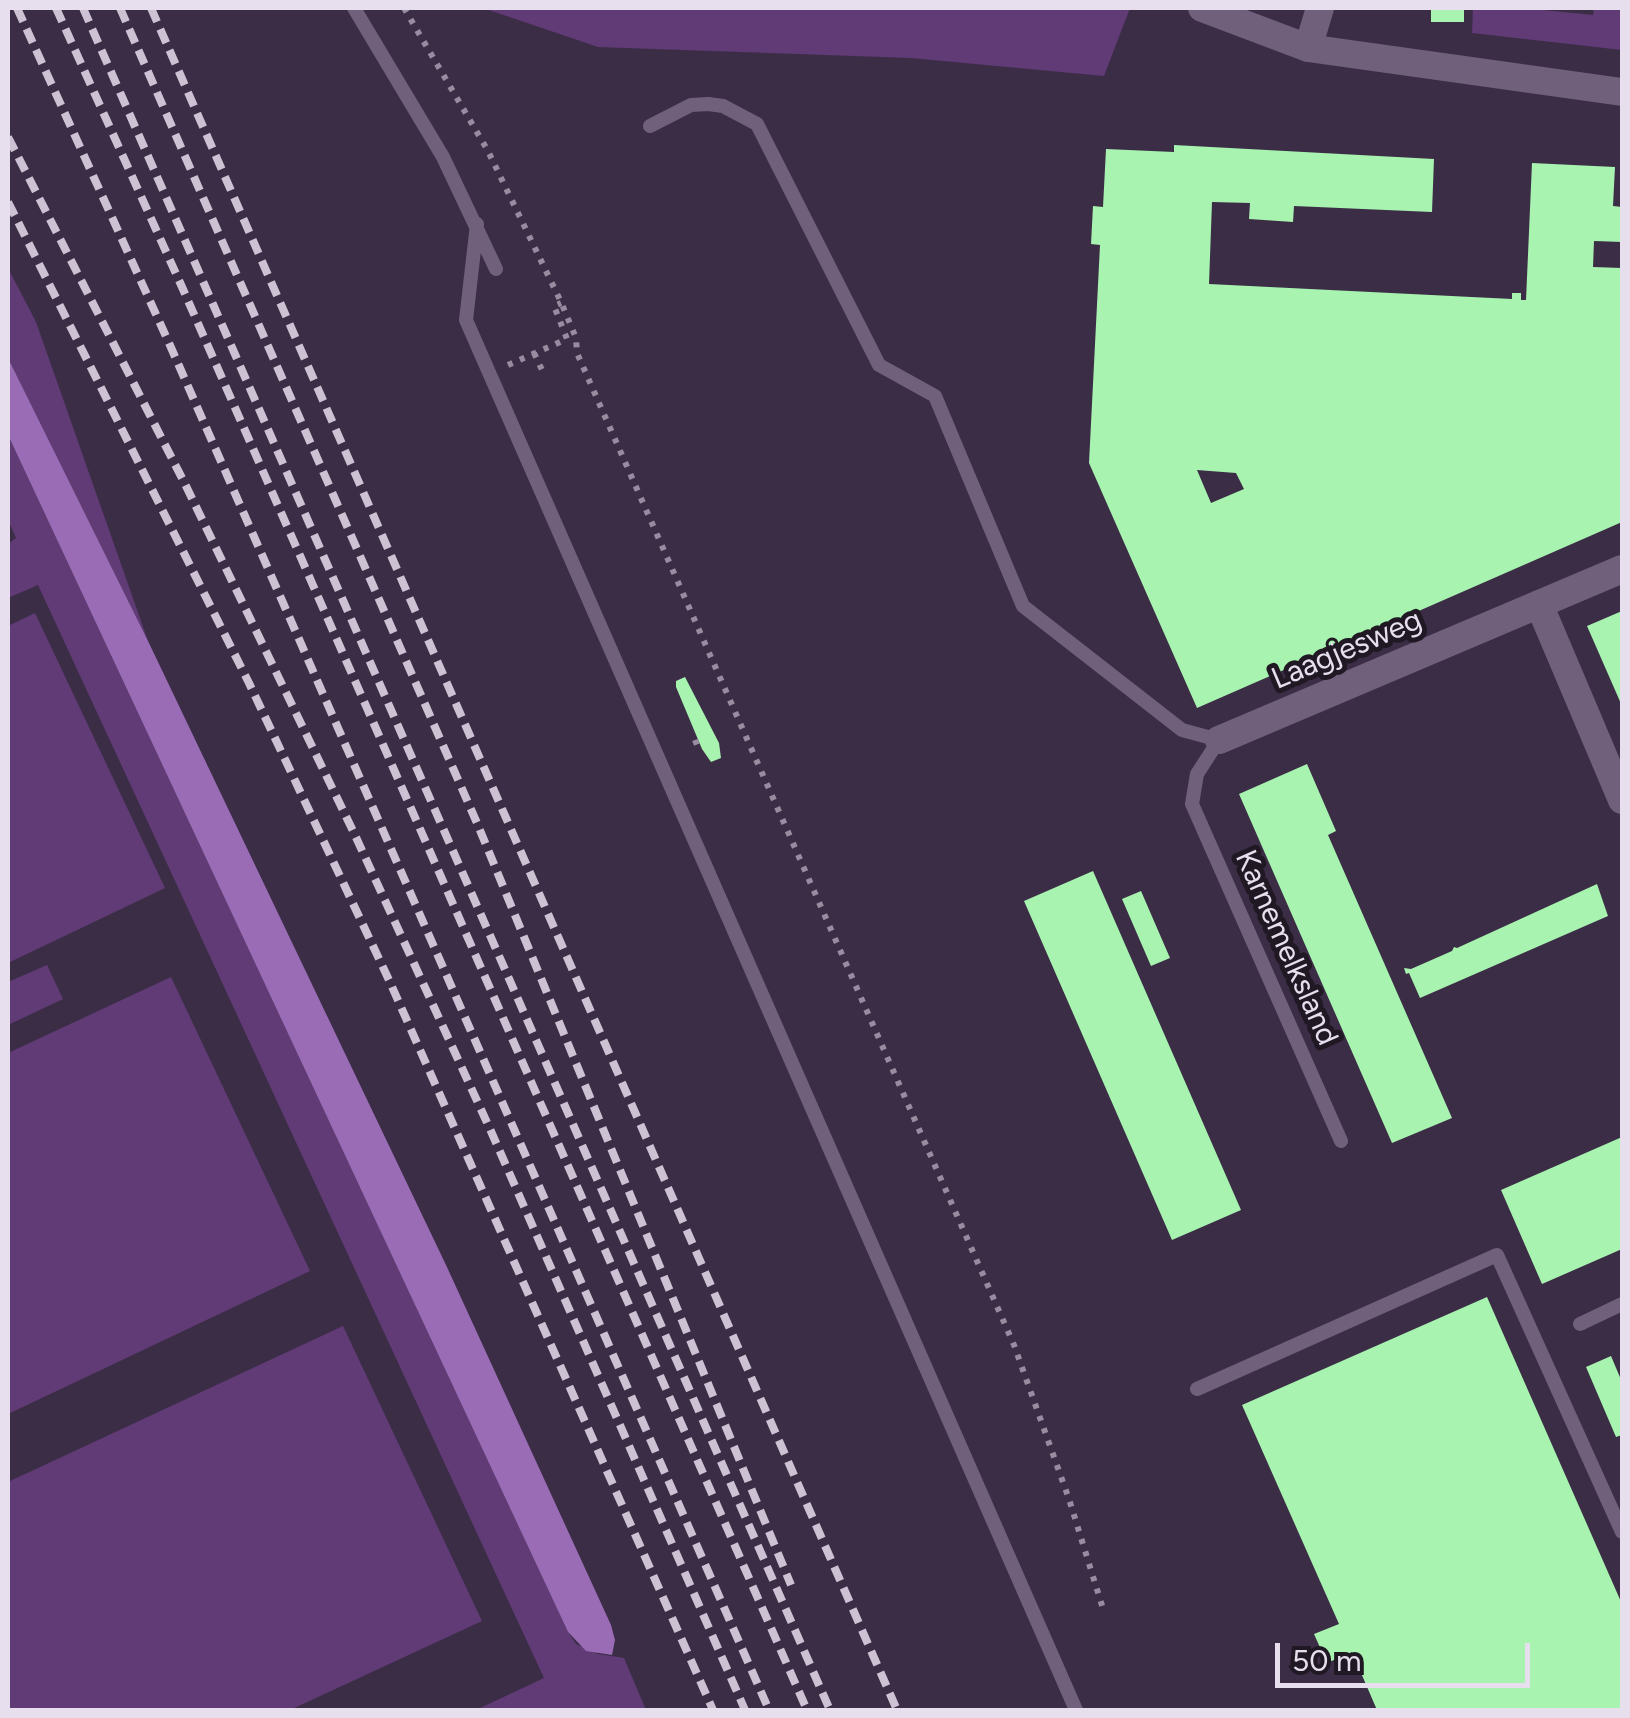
<!DOCTYPE html>
<html>
<head>
<meta charset="utf-8">
<style>
  body { margin:0 }
  #map { position:relative; width:1630px; height:1718px; overflow:hidden; background:#3c2d47; font-family:Figtree,sans-serif }
  canvas { display:block }
  .frame { position:absolute; inset:0; border:10px solid #e7deee; pointer-events:none }
  .scale { position:absolute; left:1275px; top:1643px; width:255px; height:45px; box-sizing:border-box; border:5px solid #e7deee; border-top:0; padding-left:12px; font-size:30px; line-height:35px; white-space:nowrap; color:#e7deee; -webkit-text-stroke:8px #201924; paint-order:stroke }
</style>
</head>
<body>
<div id="map">
<canvas width="1630" height="1718"></canvas>
<div class="frame"></div>
<div class="scale">50 m</div>
</div>
<script>
const ctx = document.querySelector('canvas').getContext('2d');
ctx.lineJoin = 'round';
function fillPath(path, color) {
  ctx.fillStyle = color;
  ctx.fill(path, 'evenodd');
}
function shape(rows) {
  const path = new Path2D();
  for (const r of rows) {
    path.moveTo(r[0], r[1]);
    for (let i = 2; i < r.length; i += 2) path.lineTo(r[i], r[i + 1]);
  }
  return path;
}
function strokePath(path, color, width, dash) {
  ctx.strokeStyle = color;
  ctx.lineWidth = width;
  ctx.lineCap = dash ? 'butt' : 'round';
  ctx.setLineDash(dash || []);
  ctx.stroke(path);
}
function write(font, color, halo, rows, align = 'center') {
  ctx.font = font + ' Figtree,sans-serif';
  ctx.lineWidth = 10;
  ctx.setLineDash([]);
  ctx.textBaseline = 'middle';
  ctx.strokeStyle = halo;
  ctx.fillStyle = color;
  for (const [text, x, y, turn = 0] of rows) {
    ctx.save();
    ctx.translate(x, y);
    ctx.rotate((+turn || 0) * Math.PI / 180);
    ctx.textAlign = isNaN(turn) ? turn : align;
    if (halo) ctx.strokeText(text, 0, 0);
    ctx.fillText(text, 0, 0);
    ctx.restore();
  }
}
const green = shape([
  [483,8,1130,8,1104,76,911,58,598,47],
  [1473,8,1523,8,1593,15,1594,8,1622,8,1622,50,1472,33],
  [8,268,36,322,148,641,8,358],
  [8,435,568,1632,576,1644,598,1654,624,1658,646,1710,476,1710,544,1678,38,585,8,598,8,544,16,538,8,520],
  [35,613,165,888,8,963,8,626],
  [47,965,63,999,8,1025,8,982],
  [171,977,310,1271,8,1414,8,1053],
  [343,1326,482,1621,290,1710,8,1710,8,1482]
]);
const water = shape([
  [8,358,148,641,446,1265,611,1625,615,1640,612,1655,586,1651,568,1632,8,435]
]);
const building = shape([
  [1431,8,1464,8,1464,22,1431,22],
  [1174,145,1434,159,1432,212,1294,206,1293,222,1249,219,1250,203,1212,202,1209,284,1512,299,1512,293,1521,293,1521,300,1526,300,1532,163,1615,167,1613,206,1622,207,1622,242,1594,241,1593,267,1622,268,1622,522,1197,708,1089,463,1100,245,1091,244,1093,206,1103,207,1106,149,1174,152],
  [1197,470,1236,473,1244,489,1211,503],
  [1622,611,1622,706,1587,626],
  [685,677,719,743,721,758,711,762,702,749,676,687,676,681],
  [1307,764,1336,831,1328,835,1452,1118,1392,1143,1239,794],
  [1093,871,1241,1210,1172,1240,1024,901],
  [1597,884,1608,916,1420,998,1409,973,1406,974,1404,968,1411,969,1452,951,1454,947,1457,948],
  [1141,891,1170,958,1151,966,1122,899],
  [1622,1137,1622,1249,1542,1284,1501,1190],
  [1487,1297,1622,1604,1622,1710,1377,1710,1352,1652,1327,1663,1314,1634,1339,1624,1242,1405],
  [1611,1356,1622,1382,1622,1435,1616,1437,1586,1367]
]);
const path = shape([
  [404,8,488,151,561,302,576,338,577,353,1014,1345,1069,1499,1104,1612],
  [534,353,543,372],
  [508,365,567,339,554,306,561,303],
  [695,740,699,750]
]);
const service = shape([
  [354,8,443,157,496,269],
  [650,126,691,105,708,104,723,106,757,124,879,365,935,396,1023,606,1182,730,1219,740,1197,774,1192,804,1341,1141],
  [477,224,466,320,1076,1710],
  [1580,1324,1622,1304],
  [1197,1389,1497,1255,1622,1532]
]);
const minor = shape([
  [1202,8,1308,48,1622,92],
  [1308,48,1320,8],
  [1539,604,1622,800],
  [1219,740,1622,569]
]);
const rail = shape([
  [17,8,169,343,769,1710],
  [56,8,182,287,807,1710],
  [83,8,830,1710],
  [120,8,477,823,791,1585],
  [151,8,897,1710],
  [8,137,185,484,354,833,490,1129,745,1710],
  [8,202,249,683,389,980,713,1710]
]);
const streetNames = [
  ["Laagjesweg",1347,650,-23],
  ["Karnemelksland",1286,948,66]
];
fillPath(green, '#603b76');
fillPath(water, '#996cb5');
fillPath(building, '#a8f3b0');
strokePath(path, '#988ca1', 6, [5, 8]);
strokePath(service, '#70607c', 14);
strokePath(minor, '#70607c', 28);
strokePath(rail, '#ccc2d3', 8, [15, 8]);
write('30px', '#e7deee', '#201924', streetNames);
</script>
</body>
</html>
